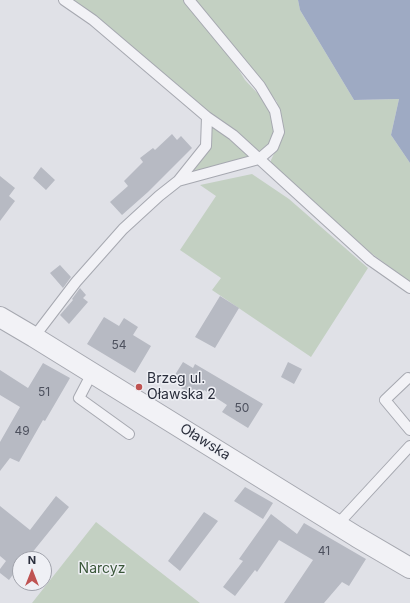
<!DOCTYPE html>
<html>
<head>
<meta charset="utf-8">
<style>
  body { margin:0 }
  #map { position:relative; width:410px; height:603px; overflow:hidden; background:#e0e1e7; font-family:Inter,sans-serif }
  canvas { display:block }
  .north { position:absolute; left:12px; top:551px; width:40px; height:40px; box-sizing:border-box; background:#eff0f5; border:1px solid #a0a2ab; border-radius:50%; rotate:0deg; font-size:11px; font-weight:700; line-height:16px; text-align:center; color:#2a2e3c }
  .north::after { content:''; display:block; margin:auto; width:14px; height:18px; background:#bf5352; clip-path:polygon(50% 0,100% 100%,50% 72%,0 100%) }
</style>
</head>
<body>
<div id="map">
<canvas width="410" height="603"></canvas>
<div class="north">N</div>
</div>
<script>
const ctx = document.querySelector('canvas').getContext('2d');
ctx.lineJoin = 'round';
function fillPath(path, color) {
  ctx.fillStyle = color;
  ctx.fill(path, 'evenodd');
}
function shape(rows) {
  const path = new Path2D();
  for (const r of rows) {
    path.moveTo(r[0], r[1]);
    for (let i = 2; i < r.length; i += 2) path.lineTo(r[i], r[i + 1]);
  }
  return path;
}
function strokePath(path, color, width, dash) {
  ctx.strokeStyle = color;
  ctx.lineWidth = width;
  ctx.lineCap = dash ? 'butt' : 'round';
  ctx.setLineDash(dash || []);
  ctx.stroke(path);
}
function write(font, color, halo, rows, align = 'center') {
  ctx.font = font + ' Inter,sans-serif';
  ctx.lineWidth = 3;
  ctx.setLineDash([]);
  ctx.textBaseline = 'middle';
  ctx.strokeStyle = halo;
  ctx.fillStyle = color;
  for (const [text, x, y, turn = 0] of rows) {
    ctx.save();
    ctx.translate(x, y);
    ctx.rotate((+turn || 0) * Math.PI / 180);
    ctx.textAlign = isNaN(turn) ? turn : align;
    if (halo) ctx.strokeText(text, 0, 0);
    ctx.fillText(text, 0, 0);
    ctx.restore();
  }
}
const green = shape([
  [72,0,298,0,300,10,354,100,399,99,391,135,410,163,410,282,371,253,271,165,271,160,281,139,280,120,277,102,199,5,245,80,262,98,271,114,275,127,271,140,266,147,257,152,89,11],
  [211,123,252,157,188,176],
  [252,174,289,199,368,268,311,357,212,290,221,278,180,250,216,196,200,185],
  [96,522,200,603,32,603]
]);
const water = shape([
  [298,0,410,0,410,163,391,135,399,99,354,100,300,10]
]);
const building = shape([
  [172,134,177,140,181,136,192,148,148,192,122,215,110,202,128,186,124,181,143,162,140,158,153,148,155,150],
  [41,167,55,180,46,190,33,178],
  [0,176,15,188,9,196,15,201,0,221],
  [60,265,71,277,63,288,50,273],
  [80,288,86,295,83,298,88,302,69,324,60,315,73,300,72,299],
  [220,296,239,308,215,348,195,337],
  [104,317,119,326,124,318,138,327,133,335,151,346,135,373,87,344],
  [183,362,193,368,195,364,263,404,248,428,222,412,227,405,204,390,199,399,181,388,183,384,173,378],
  [288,362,302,369,294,384,281,377],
  [43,363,70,378,45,421,43,420,19,462,10,458,0,471,0,442,20,407,0,395,0,370,28,388],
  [245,487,273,503,263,519,234,501],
  [56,496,69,507,27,559,20,559,20,572,17,569,9,580,0,573,0,569,6,561,0,556,0,506,30,530],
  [204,512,218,521,180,571,168,561],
  [271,514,297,534,304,523,366,559,349,586,342,582,324,603,284,603,313,560,279,540,257,572,255,570,235,596,223,587,243,561,239,559]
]);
const service = shape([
  [64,0,93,20,207,117,233,135,370,260,410,288],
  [178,181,259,159,273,147,279,132,275,111,260,86,189,0],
  [34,337,76,282,123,229,159,196,178,181,206,146,207,117],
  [92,373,79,398,129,434],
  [408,378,385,400,410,430],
  [337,525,410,446]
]);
const minor = shape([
  [0,317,34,337,357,537,410,568]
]);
const markers = [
  [139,387,4,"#bf5352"]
];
const numberNames = [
  ["54",119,345],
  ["51",44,392],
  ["50",242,408],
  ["49",22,431],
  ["41",324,551]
];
const poiNames = [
  ["Brzeg ul.",147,379],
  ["Oławska 2",147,395]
];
const streetNames = [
  ["Oławska",205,442,32]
];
const parkNames = [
  ["Narcyz",102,569]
];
fillPath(green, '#c3d0c2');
fillPath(water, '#9eaac3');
fillPath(building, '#b7bac3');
strokePath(service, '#a6a8b0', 12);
strokePath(minor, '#a6a8b0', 22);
strokePath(service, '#f2f2f6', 10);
strokePath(minor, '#f2f2f6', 20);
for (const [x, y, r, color] of markers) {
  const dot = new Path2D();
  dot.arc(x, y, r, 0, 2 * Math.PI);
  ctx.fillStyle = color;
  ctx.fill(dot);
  strokePath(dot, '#eff0f5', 1.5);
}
write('12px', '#4d515e', null, numberNames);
write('14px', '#2a2e3c', '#eff0f5', poiNames, 'left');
write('14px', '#2a2e3c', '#eff0f5', streetNames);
write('14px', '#3a5739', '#eff0f5', parkNames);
</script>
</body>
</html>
